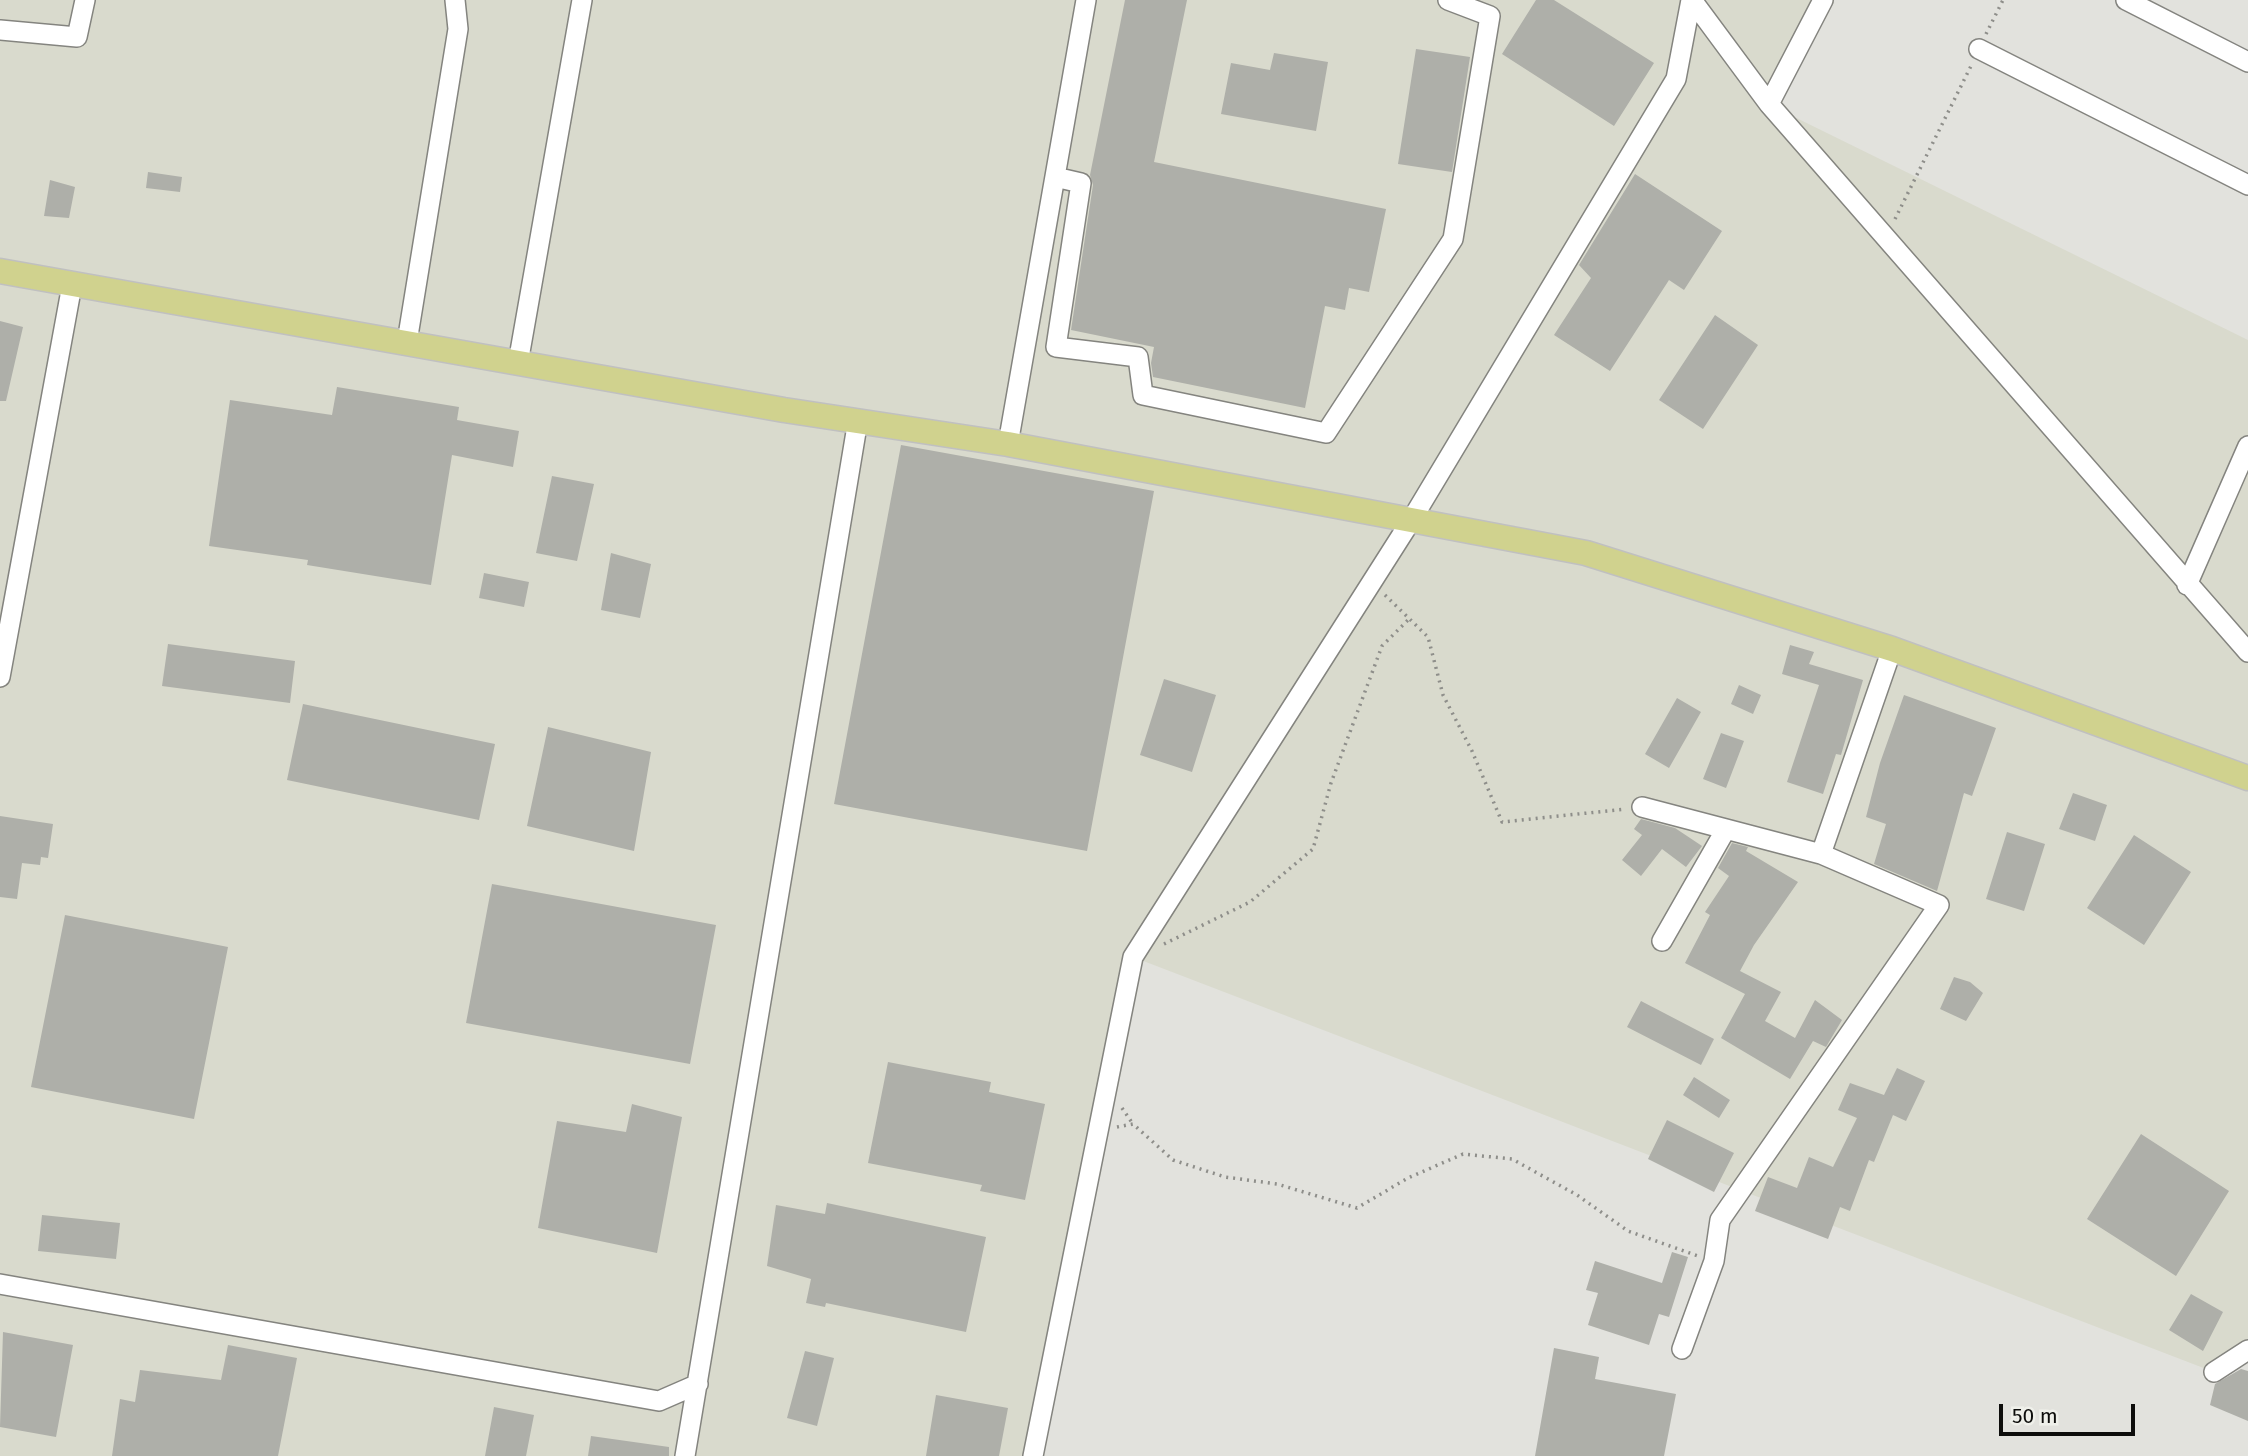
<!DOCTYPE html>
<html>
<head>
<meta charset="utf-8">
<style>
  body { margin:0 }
  #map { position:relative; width:2248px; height:1456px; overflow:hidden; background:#e2e2dd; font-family:"Fira Sans",sans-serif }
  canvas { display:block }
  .scale { position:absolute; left:1999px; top:1404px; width:136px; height:32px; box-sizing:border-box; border:4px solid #0d0d0b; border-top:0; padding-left:9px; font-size:21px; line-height:24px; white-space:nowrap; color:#0d0d0b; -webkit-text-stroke:5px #eff0ea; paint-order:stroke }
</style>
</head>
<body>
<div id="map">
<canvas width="2248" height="1456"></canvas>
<div class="scale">50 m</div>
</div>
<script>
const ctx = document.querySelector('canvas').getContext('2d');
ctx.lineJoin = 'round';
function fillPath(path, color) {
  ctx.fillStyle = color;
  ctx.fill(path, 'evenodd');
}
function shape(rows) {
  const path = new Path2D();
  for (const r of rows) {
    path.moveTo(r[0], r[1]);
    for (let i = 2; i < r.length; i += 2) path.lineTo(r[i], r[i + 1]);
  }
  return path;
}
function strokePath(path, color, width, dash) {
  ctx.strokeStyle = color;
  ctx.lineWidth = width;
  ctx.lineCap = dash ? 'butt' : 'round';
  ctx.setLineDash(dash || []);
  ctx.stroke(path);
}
const built = shape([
  [0,0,1823,0,1770,105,2248,340,2248,1350,2214,1372,1133,957,1033,1456,0,1456]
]);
const building = shape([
  [1125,0,1187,0,1154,162,1386,209,1369,292,1349,288,1345,310,1325,306,1305,408,1153,377,1151,363,1154,347,1071,330,1093,185,1090,175],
  [1536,0,1554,0,1654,63,1614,126,1502,54],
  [1416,49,1470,57,1452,172,1398,164],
  [1274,53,1328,62,1316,131,1221,114,1231,63,1270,70],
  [148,172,182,177,180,192,146,188],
  [1635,174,1722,231,1684,290,1669,280,1610,371,1554,335,1591,278,1579,265],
  [50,180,75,187,69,218,44,216],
  [1715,315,1758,345,1703,429,1659,400],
  [0,321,23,327,6,401,0,401],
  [337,387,459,407,457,420,519,431,513,467,452,455,431,585,307,565,308,560,209,546,230,400,332,415],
  [901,445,1154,491,1087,851,834,804],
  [552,476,594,484,577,561,536,553],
  [611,553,651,564,640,618,601,610],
  [484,573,529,582,524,607,479,598],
  [168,644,295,661,290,703,162,686],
  [1790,645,1814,652,1809,664,1863,680,1841,755,1836,754,1823,794,1787,782,1819,685,1782,674],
  [1164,679,1216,695,1192,772,1140,755],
  [1739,685,1761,695,1753,714,1731,704],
  [1904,695,1996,728,1972,796,1964,793,1937,891,1874,864,1886,824,1866,817,1880,763],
  [1677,698,1701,712,1669,768,1645,754],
  [303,704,495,744,479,820,287,780],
  [548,727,651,752,634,851,527,826],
  [1721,733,1744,741,1726,788,1703,779],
  [2073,793,2107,805,2095,841,2059,829],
  [0,816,53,824,48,858,41,857,40,865,22,863,17,899,0,897],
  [1641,819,1675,828,1702,846,1686,867,1662,849,1641,876,1622,860,1642,835,1634,829],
  [2007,832,2045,844,2024,911,1986,899],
  [2134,835,2191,872,2144,945,2087,908],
  [1732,843,1748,847,1746,851,1798,882,1754,945,1740,971,1781,992,1765,1021,1795,1038,1815,1000,1842,1020,1826,1047,1813,1041,1790,1079,1721,1038,1745,994,1685,963,1710,915,1705,912,1729,876,1718,868],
  [492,884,716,925,690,1064,466,1023],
  [65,915,228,947,194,1119,31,1087],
  [1954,977,1970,982,1983,993,1966,1021,1940,1009],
  [1641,1001,1714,1039,1701,1065,1627,1027],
  [888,1062,991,1082,989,1092,1045,1104,1025,1200,980,1191,982,1185,868,1163],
  [1897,1068,1925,1081,1906,1121,1893,1115,1874,1162,1869,1160,1850,1211,1840,1207,1828,1239,1755,1211,1768,1177,1797,1188,1809,1157,1833,1167,1857,1118,1838,1110,1850,1083,1884,1095],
  [1694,1077,1730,1100,1719,1118,1683,1095],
  [632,1104,682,1117,657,1253,538,1228,557,1121,626,1132],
  [1667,1120,1734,1153,1714,1192,1648,1159],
  [2141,1134,2229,1191,2176,1276,2087,1219],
  [827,1203,986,1237,966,1332,826,1303,825,1307,806,1303,811,1279,767,1266,776,1205,825,1214],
  [42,1215,120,1223,116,1259,38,1251],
  [1672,1252,1688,1257,1669,1317,1659,1314,1649,1345,1588,1325,1598,1293,1586,1290,1595,1261,1662,1283],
  [2191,1294,2223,1312,2203,1351,2169,1330],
  [3,1332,73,1345,56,1437,0,1427],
  [228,1345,297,1358,278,1456,112,1456,120,1399,135,1402,140,1370,221,1380],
  [1554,1348,1599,1357,1595,1379,1676,1394,1664,1456,1535,1456],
  [805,1351,834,1358,817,1426,787,1418],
  [2241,1369,2248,1371,2248,1421,2210,1405,2215,1384],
  [936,1395,1008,1408,999,1456,926,1456],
  [494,1407,534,1415,526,1456,485,1456],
  [591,1436,669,1447,669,1456,588,1456]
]);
const path = shape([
  [1986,34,2003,0],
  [1895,219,1971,66],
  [1385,595,1428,637,1443,695,1472,751,1502,822,1626,809],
  [1164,944,1250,902,1313,849,1331,783,1382,646,1409,619],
  [1122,1108,1133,1124],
  [1117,1127,1133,1124,1173,1160,1225,1177,1277,1184,1357,1208,1408,1178,1463,1154,1512,1159,1577,1195,1628,1231,1698,1256]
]);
const minor = shape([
  [1692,0,1769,104,2248,652],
  [2126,0,2248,62],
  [0,30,77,37,85,0],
  [1979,49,2248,185],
  [1769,104,1823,0],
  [1055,177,1081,183,1056,347,1138,357,1143,395,1326,433,1453,239,1490,16,1448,0],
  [407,342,458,29,455,0],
  [518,363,582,0],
  [1008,444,1086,0],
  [2187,585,2248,446],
  [0,677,72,285],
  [1642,807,1821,854],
  [1662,941,1726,829],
  [0,1284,659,1401,698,1384],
  [1682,1349,1714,1261,1720,1220,1939,905,1821,854,1892,649],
  [2214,1372,2248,1350],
  [685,1456,858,420],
  [1033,1456,1133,957,1412,519,1676,79,1691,0]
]);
const major = shape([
  [0,271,784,410,1008,444,1586,553,1892,649,2248,778]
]);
fillPath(built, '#d9dacd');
fillPath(building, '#aeafa9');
strokePath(minor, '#84847f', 22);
strokePath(major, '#c0c0c0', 27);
strokePath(path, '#8e8e8a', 3.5, [2, 5]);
strokePath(minor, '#fff', 19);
strokePath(major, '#d0d28e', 24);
</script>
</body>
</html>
